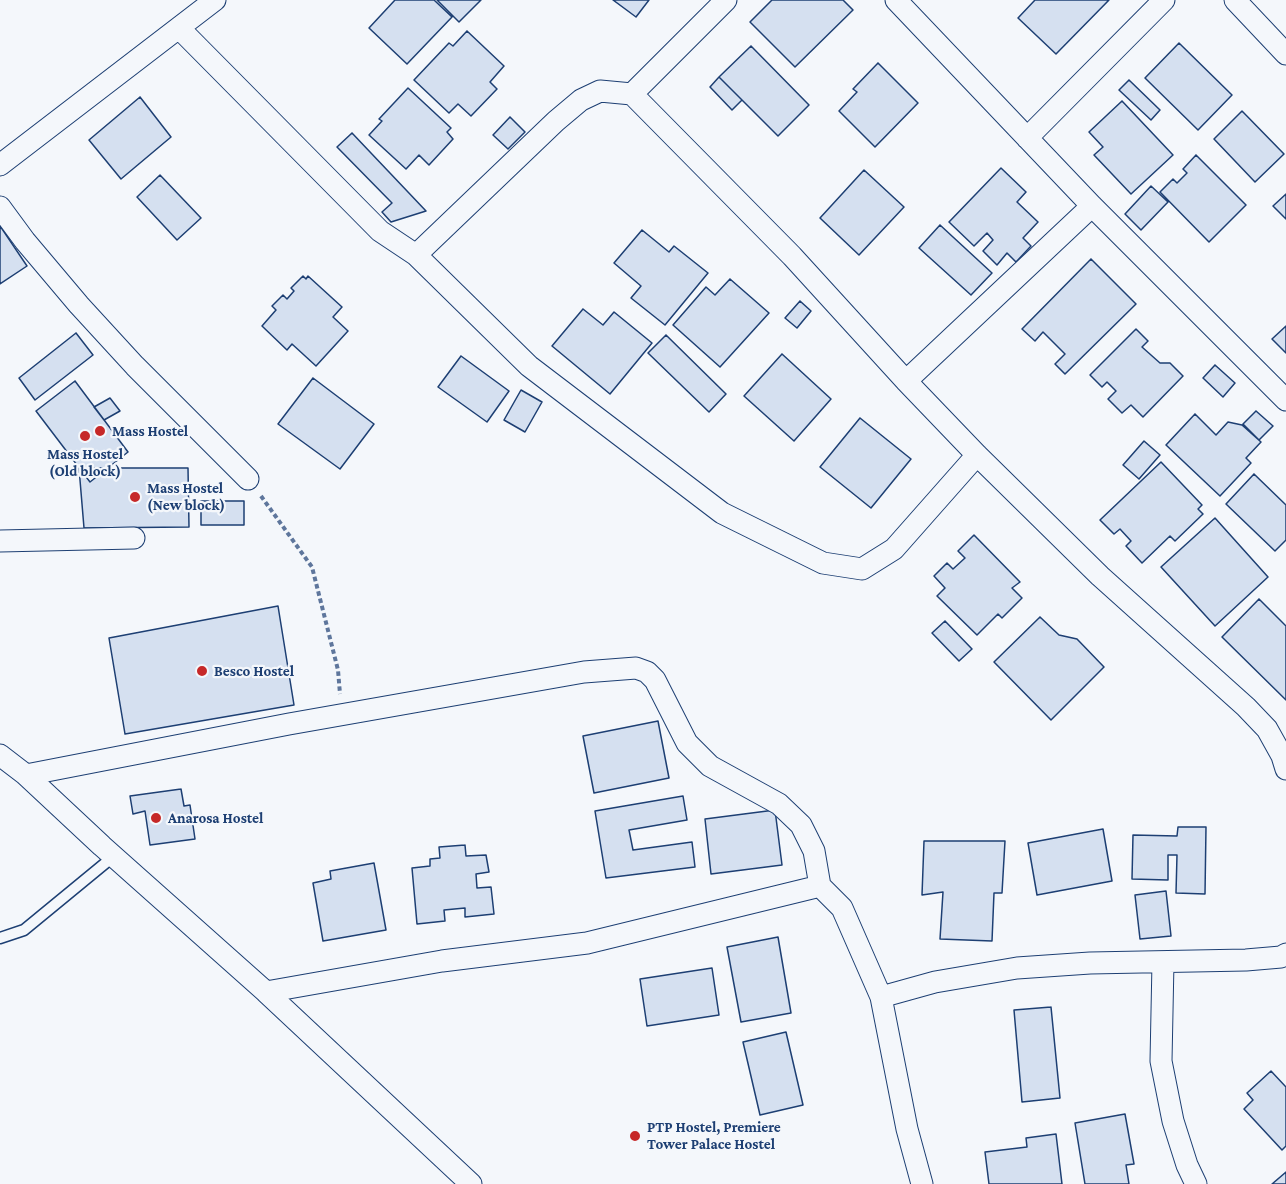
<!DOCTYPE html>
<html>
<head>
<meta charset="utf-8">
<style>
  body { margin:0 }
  canvas { display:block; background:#f4f7fb }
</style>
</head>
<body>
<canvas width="1286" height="1184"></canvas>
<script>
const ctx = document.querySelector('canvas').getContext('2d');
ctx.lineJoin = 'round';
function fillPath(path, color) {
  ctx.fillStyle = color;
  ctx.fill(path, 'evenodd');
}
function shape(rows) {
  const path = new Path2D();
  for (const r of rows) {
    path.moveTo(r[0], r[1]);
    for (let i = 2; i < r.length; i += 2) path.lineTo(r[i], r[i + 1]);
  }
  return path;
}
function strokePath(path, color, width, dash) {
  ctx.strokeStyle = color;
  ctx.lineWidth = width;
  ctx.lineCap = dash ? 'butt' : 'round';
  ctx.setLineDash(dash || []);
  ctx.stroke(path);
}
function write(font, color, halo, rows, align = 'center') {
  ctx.font = font + ' "Crimson Pro",serif';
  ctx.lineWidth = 4.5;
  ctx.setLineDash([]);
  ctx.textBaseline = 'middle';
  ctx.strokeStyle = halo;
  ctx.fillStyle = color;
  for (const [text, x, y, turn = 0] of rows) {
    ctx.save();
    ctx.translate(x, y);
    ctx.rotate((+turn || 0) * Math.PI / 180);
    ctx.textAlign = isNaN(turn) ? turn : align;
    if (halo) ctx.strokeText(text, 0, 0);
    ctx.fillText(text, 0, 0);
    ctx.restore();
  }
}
const building = shape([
  [395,0,434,0,452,17,407,64,369,28,395,0],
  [437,0,481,0,459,22,437,0],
  [613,0,649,0,636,17,613,0],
  [772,0,843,0,853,10,795,67,750,22,772,0],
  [1035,0,1109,0,1056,54,1018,18,1035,0],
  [467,31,504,66,490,82,497,89,471,116,458,104,449,113,414,80,449,43,453,46,467,31],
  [1179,43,1232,95,1198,130,1145,78,1179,43],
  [751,46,809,105,778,136,719,77,751,46],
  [878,63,918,103,875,147,839,111,857,92,853,89,878,63],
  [719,77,742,100,732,110,710,87,719,77],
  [1129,80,1160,110,1151,120,1119,90,1129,80],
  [408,88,451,128,447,132,453,139,429,165,419,155,406,169,369,135,382,121,379,119,408,88],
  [140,97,171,137,121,179,89,140,140,97],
  [1122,101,1173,155,1131,194,1094,155,1103,147,1089,132,1122,101],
  [1242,111,1284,154,1255,182,1214,139,1242,111],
  [510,117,525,132,508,149,493,135,510,117],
  [352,133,426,211,391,222,382,212,392,203,337,147,352,133],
  [1196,155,1246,205,1209,242,1160,192,1173,179,1177,183,1187,173,1183,169,1196,155],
  [1001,168,1026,192,1017,202,1038,222,1023,238,1031,246,1016,262,1007,253,997,265,983,251,993,240,987,233,974,246,949,222,1001,168],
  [864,170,904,207,859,255,820,218,864,170],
  [160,175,201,218,177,240,137,197,160,175],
  [1151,186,1168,202,1141,230,1125,214,1151,186],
  [1286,194,1286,219,1273,206,1286,194],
  [940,225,992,273,971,295,919,248,940,225],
  [0,226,27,266,0,284,0,226],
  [642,230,669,252,674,246,708,273,665,325,631,298,641,286,614,263,642,230],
  [1091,259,1136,304,1065,374,1055,364,1065,354,1043,332,1035,341,1022,329,1091,259],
  [303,276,306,279,308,276,342,307,333,317,348,331,316,366,292,344,287,350,262,326,276,310,272,306,283,295,287,299,294,291,291,288,303,276],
  [730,279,769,313,720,367,673,325,706,287,715,295,730,279],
  [800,301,811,311,797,328,785,318,800,301],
  [583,309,603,325,614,312,652,343,610,394,552,346,583,309],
  [1286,326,1286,353,1272,339,1286,326],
  [1136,329,1148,341,1142,347,1160,363,1170,363,1183,376,1143,417,1131,405,1122,413,1108,399,1116,391,1107,382,1102,387,1090,375,1136,329],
  [76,333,93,355,35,400,19,378,76,333],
  [666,335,726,394,709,412,648,353,666,335],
  [782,354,831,399,794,441,744,396,782,354],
  [461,356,509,391,487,422,438,387,461,356],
  [1215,365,1235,383,1223,397,1203,378,1215,365],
  [313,378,374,424,340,469,278,424,313,378],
  [75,381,128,452,90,482,36,411,75,381],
  [521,390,542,402,525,432,504,420,521,390],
  [110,398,120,411,104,420,94,407,110,398],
  [1256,411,1273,426,1259,440,1243,424,1256,411],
  [1195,414,1216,435,1228,422,1242,425,1261,442,1246,458,1251,463,1220,496,1166,445,1195,414],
  [860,418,911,459,871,508,820,467,860,418],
  [1144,441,1160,455,1139,479,1123,465,1144,441],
  [1161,462,1202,505,1198,509,1203,514,1175,541,1170,536,1142,563,1126,546,1131,541,1120,529,1114,534,1100,520,1161,462],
  [79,468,188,468,189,527,84,528,79,468],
  [1254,474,1286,505,1286,540,1275,551,1226,504,1254,474],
  [201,501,244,501,244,525,201,525,201,501],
  [1215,518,1268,577,1215,626,1161,567,1215,518],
  [974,535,1020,582,1012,588,1022,598,1002,618,998,614,977,635,937,596,945,588,934,576,947,563,953,569,965,558,958,551,974,535],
  [1259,599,1286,626,1286,700,1222,637,1259,599],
  [278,606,294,705,125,734,109,638,278,606],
  [1040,617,1059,635,1077,639,1104,667,1051,720,994,662,1040,617],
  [945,621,972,649,959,661,932,633,945,621],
  [658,721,669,778,594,793,583,736,658,721],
  [181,789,184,806,190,805,195,839,150,845,145,811,133,814,130,796,181,789],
  [683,796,687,820,629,830,633,850,692,842,695,867,606,878,595,811,683,796],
  [775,810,782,865,711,874,705,819,775,810],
  [1178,827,1206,827,1205,894,1176,893,1177,855,1168,855,1168,880,1132,879,1133,835,1177,836,1178,827],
  [1103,829,1112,881,1037,895,1028,843,1103,829],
  [924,841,1005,841,1002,893,994,893,992,941,940,939,943,892,922,895,924,841],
  [465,845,466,856,486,855,489,872,476,874,477,888,491,887,494,914,465,917,465,908,444,910,445,921,417,924,412,868,430,866,430,859,440,858,439,847,465,845],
  [374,863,386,930,323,941,313,883,331,879,330,871,374,863],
  [1166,891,1171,936,1140,939,1135,895,1166,891],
  [778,937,791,1013,741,1022,727,947,778,937],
  [712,968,719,1015,647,1026,640,979,712,968],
  [1051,1007,1060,1098,1022,1102,1014,1010,1051,1007],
  [786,1032,803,1105,760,1115,743,1042,786,1032],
  [1271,1071,1286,1087,1286,1146,1282,1150,1244,1109,1253,1100,1247,1093,1271,1071],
  [1125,1114,1134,1164,1126,1165,1129,1184,1085,1184,1075,1123,1125,1114],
  [1056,1134,1062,1184,989,1184,985,1152,1027,1147,1026,1138,1056,1134],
  [1286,1172,1286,1184,1272,1184,1286,1172]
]);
const path = shape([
  [261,496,312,567,338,670,340,694]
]);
const lane = shape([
  [0,938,24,930,114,856]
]);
const street = shape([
  [896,0,1092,206,1286,400],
  [1235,0,1286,54],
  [179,28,380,231,416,255,529,366,722,513,823,563,862,569,894,549,977,455],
  [632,94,792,256,906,381,977,455,1100,576,1246,707,1267,729,1282,756,1286,769],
  [1027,138,1164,0],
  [0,165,215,0],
  [0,207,25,241,79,305,135,366,248,479],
  [416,255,556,121,581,100,600,91,632,94,726,0],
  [906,381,1092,206],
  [0,541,134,538],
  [0,755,26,775,102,846,266,992,471,1184],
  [26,775,289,724,584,672,636,668,647,672,655,680,687,743,710,766,779,804,801,825,814,851,820,886,842,908,881,997,907,1129,922,1184],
  [1163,962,1161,1061,1173,1121,1187,1165,1196,1184],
  [266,992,442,961,587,943,820,886],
  [881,997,935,982,1017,968,1090,963,1246,960,1281,957,1286,954]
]);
const markers = [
  [100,431,6,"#c62828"],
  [85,436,6,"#c62828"],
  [135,497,6,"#c62828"],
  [202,671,6,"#c62828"],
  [156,818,6,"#c62828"],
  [635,1136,6,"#c62828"]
];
const poiNames = [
  ["Mass Hostel",112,431],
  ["Mass Hostel",85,454,"center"],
  ["(Old block)",85,471,"center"],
  ["Mass Hostel",147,488],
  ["(New block)",147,505],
  ["Besco Hostel",214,671],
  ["Anarosa Hostel",168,818],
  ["PTP Hostel, Premiere",647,1127],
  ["Tower Palace Hostel",647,1144]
];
fillPath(building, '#d5e0f0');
strokePath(building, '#1d3f73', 1.5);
strokePath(lane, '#1d3f73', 13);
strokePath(street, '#1d3f73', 23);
strokePath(path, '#5e769c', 4, [4.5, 3]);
strokePath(lane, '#f4f7fb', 10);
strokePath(street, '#f4f7fb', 21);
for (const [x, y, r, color] of markers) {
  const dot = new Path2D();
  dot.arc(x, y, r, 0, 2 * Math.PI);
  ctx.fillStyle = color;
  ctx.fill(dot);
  strokePath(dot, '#f4f7fb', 2);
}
write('bold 15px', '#1d3f73', '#f4f7fb', poiNames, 'left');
</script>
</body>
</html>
